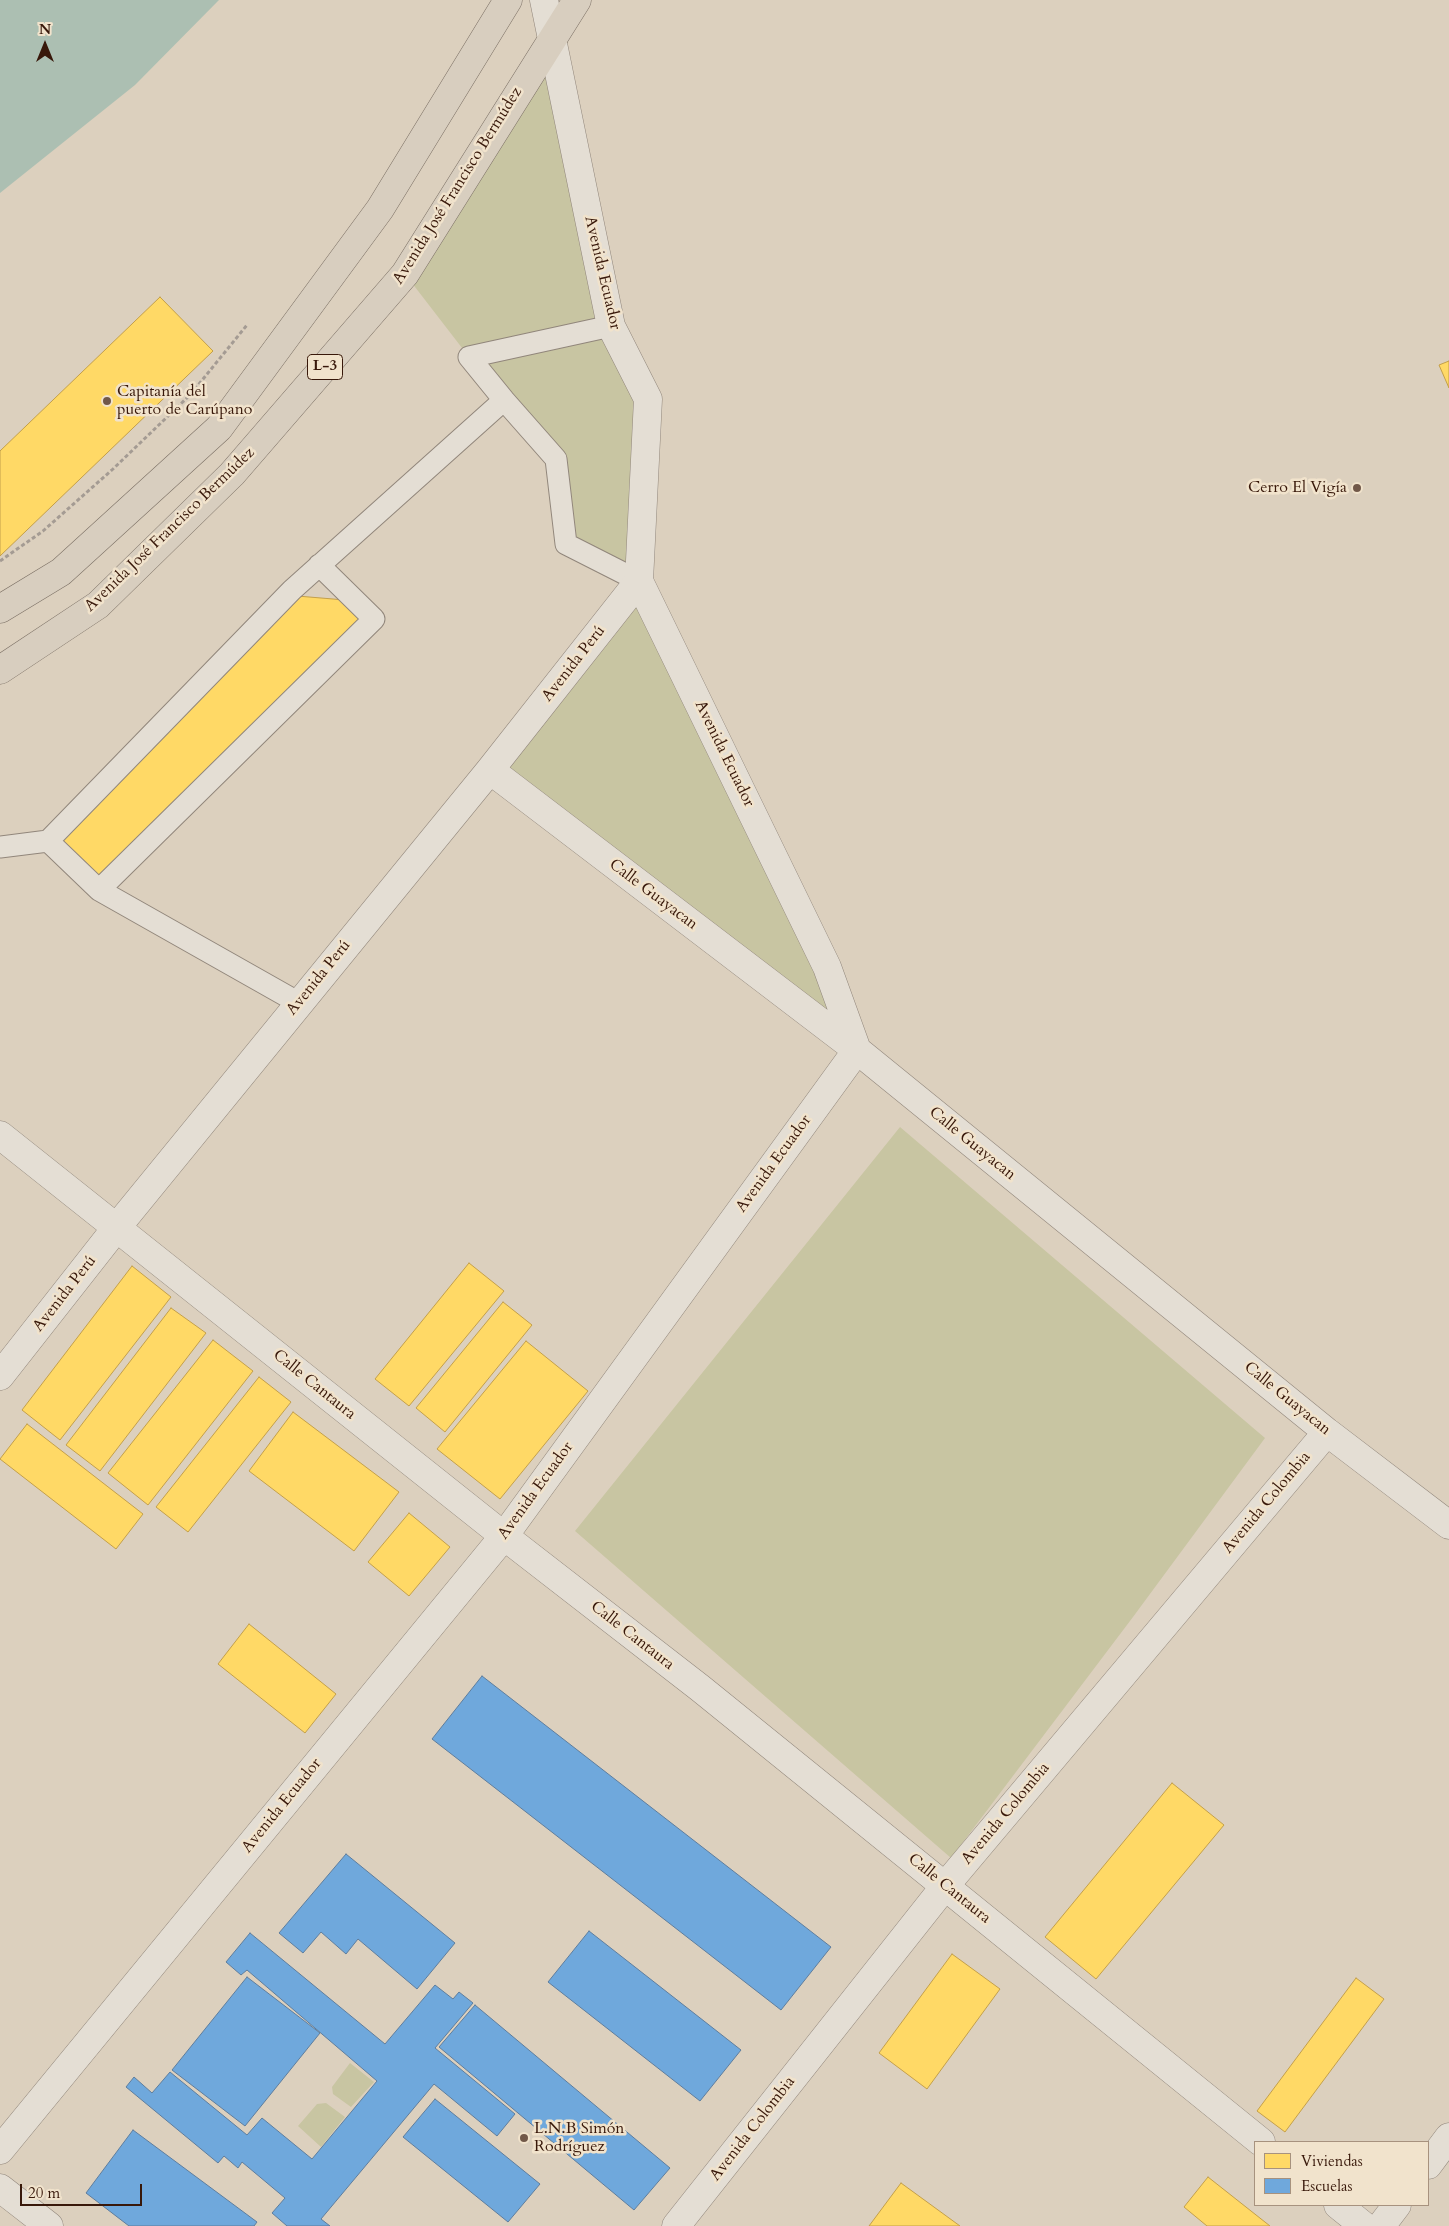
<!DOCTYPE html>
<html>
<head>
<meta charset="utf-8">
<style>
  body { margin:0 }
  #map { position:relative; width:1449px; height:2226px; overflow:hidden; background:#dcd0be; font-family:Cardo,serif }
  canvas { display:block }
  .legend { position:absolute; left:1254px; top:2141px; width:175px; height:65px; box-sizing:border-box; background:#f1e3cc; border:1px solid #a7927e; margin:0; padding:6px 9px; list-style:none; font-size:15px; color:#38180a }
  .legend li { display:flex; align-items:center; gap:10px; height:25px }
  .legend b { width:25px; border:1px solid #a7927e }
  .north { position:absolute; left:20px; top:20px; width:50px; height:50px; -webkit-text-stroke:4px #f1e3cc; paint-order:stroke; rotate:0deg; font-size:14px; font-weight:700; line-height:20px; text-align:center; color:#38180a }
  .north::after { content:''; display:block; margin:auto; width:18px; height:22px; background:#38180a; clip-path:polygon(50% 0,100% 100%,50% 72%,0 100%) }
  .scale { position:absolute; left:20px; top:2184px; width:122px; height:22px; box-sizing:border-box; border:2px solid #38180a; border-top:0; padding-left:6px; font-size:15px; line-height:18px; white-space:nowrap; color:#38180a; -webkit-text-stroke:4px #f1e3cc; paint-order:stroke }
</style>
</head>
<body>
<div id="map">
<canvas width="1449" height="2226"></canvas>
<ul class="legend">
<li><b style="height:14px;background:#ffd966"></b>Viviendas</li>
<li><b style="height:14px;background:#6fa8dc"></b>Escuelas</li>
</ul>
<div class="north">N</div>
<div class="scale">20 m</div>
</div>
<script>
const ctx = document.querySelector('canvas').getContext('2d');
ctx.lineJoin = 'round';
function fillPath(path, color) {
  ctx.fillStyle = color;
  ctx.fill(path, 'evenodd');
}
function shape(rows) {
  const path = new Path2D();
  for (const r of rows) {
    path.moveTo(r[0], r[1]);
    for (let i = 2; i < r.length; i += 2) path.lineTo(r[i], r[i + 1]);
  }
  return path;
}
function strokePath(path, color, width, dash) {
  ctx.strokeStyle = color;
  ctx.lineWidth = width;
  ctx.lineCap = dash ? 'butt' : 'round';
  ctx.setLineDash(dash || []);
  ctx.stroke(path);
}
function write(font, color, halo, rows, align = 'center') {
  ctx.font = font + ' Cardo,serif';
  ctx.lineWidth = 5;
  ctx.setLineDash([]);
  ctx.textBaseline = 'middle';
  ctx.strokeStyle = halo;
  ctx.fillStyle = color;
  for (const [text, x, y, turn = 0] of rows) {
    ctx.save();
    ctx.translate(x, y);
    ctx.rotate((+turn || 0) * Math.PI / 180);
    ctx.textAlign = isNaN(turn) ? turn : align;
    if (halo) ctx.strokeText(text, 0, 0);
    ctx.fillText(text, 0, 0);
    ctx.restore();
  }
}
const green = shape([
  [552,38,584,191,648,399,639,581,857,1050,490,770,639,581,566,544,556,459,469,357,405,274],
  [900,1127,1265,1438,1133,1617,951,1858,575,1531],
  [350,2063,374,2082,351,2107,333,2094,332,2087],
  [326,2103,345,2117,321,2147,298,2126,317,2104]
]);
const water = shape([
  [0,0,219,0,135,85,0,193]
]);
const homes = shape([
  [160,297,213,351,0,556,0,451,160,297],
  [1449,361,1449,388,1439,365,1449,361],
  [297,596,345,600,367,623,100,888,52,839,297,596],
  [469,1263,504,1291,409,1406,375,1379,469,1263],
  [132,1266,171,1297,60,1440,22,1410,132,1266],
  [503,1302,532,1325,445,1432,416,1408,503,1302],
  [171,1308,206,1333,100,1471,66,1445,171,1308],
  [213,1340,253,1371,148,1505,108,1473,213,1340],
  [526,1341,588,1391,500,1499,437,1449,526,1341],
  [259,1377,291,1402,188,1532,156,1507,259,1377],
  [293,1412,399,1492,354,1551,249,1471,293,1412],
  [27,1424,143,1514,116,1549,0,1459,27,1424],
  [409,1513,450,1547,409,1596,368,1562,409,1513],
  [249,1624,336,1694,305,1733,218,1664,249,1624],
  [1172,1783,1224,1825,1096,1979,1045,1937,1172,1783],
  [952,1954,1000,1989,927,2089,879,2053,952,1954],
  [1356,1978,1384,1999,1285,2132,1257,2111,1356,1978],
  [1208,2177,1270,2226,1207,2226,1184,2207,1208,2177],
  [901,2183,960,2226,869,2226,901,2183]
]);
const schools = shape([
  [482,1676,831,1947,781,2010,432,1739,482,1676],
  [346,1854,455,1943,417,1989,358,1939,346,1954,321,1932,303,1953,279,1933,346,1854],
  [589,1931,741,2050,700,2101,548,1982,589,1931],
  [250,1933,385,2044,435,1985,453,1999,459,1992,473,2003,435,2048,515,2114,497,2136,434,2084,321,2219,330,2226,287,2226,272,2213,285,2198,242,2162,238,2168,224,2156,218,2163,126,2087,134,2077,152,2093,170,2072,247,2135,262,2118,312,2159,377,2081,247,1970,241,1975,226,1962,250,1933],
  [247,1977,320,2033,245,2126,172,2070,247,1977],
  [475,2005,670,2168,634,2210,439,2047,475,2005],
  [435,2099,540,2184,508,2222,403,2137,435,2099],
  [133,2130,257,2222,254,2226,129,2226,86,2193,133,2130]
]);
const path = shape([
  [0,561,43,531,113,469,190,395,247,325]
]);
const service = shape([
  [611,326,469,357,504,400,556,459,566,544,639,581],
  [0,847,48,841],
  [99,890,374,619,319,565],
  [299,1003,99,890,48,841,292,590,504,400]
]);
const minor = shape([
  [490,770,857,1050,1327,1432,1449,1525],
  [0,1135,504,1536,700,1688,1261,2142],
  [0,1376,117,1227,490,770,639,581],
  [0,2150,504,1536,857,1050,827,967,639,581,648,399,611,326,544,0],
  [1428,2165,1449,2137],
  [0,2188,49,2226],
  [1338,2205,1364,2226],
  [676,2226,945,1886,1327,1432],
  [1381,2226,1397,2205]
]);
const primary = shape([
  [0,609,61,572,219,428,380,209,508,0],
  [0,670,98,605,232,474,405,274,577,0]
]);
const markers = [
  [107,401,5,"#715849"],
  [1357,488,5,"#715849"],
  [524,2138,5,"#715849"]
];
const shields = [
  [325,367,35]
];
const shieldNames = [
  ["L-3",325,367]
];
const streetNames = [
  ["Avenida José Francisco Bermúdez",458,186,-58],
  ["Avenida Ecuador",602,273,77],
  ["Avenida José Francisco Bermúdez",170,530,-44],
  ["Avenida Perú",574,664,-52],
  ["Avenida Ecuador",724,754,64],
  ["Calle Guayacan",653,895,37],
  ["Avenida Perú",319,978,-51],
  ["Calle Guayacan",972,1144,39],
  ["Avenida Ecuador",774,1164,-54],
  ["Avenida Perú",65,1294,-52],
  ["Calle Cantaura",314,1385,39],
  ["Calle Guayacan",1287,1399,39],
  ["Avenida Ecuador",536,1491,-54],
  ["Avenida Colombia",1267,1503,-50],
  ["Calle Cantaura",632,1636,38],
  ["Avenida Ecuador",282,1806,-51],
  ["Avenida Colombia",1006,1814,-50],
  ["Calle Cantaura",949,1889,39],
  ["Avenida Colombia",753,2129,-52]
];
const poiNames = [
  ["Capitanía del",117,392],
  ["puerto de Carúpano",117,410],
  ["Cerro El Vigía",1347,488,"right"],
  ["L.N.B Simón",534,2129],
  ["Rodríguez",534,2147]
];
fillPath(green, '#c8c5a2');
fillPath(water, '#acbfb2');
fillPath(homes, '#ffd966');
strokePath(homes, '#c39f4a', 1);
fillPath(schools, '#6fa8dc');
strokePath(schools, '#5e7d9d', 1);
strokePath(service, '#91867b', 23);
strokePath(minor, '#91867b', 29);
strokePath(primary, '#7a6e63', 29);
strokePath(path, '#a49b93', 3, [4, 2.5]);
strokePath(service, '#e4ded4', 21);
strokePath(minor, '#e4ded4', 28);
strokePath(primary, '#d8cebf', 28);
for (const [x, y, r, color] of markers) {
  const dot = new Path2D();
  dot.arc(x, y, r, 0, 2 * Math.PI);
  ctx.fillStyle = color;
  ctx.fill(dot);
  strokePath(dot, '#f1e3cc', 2);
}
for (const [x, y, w] of shields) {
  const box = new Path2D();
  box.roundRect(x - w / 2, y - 12.5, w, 25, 4);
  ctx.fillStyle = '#f1e3cc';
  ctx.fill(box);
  strokePath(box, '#38180a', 1);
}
write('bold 15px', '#38180a', null, shieldNames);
write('16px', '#38180a', '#f1e3cc', streetNames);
write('16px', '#38180a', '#f1e3cc', poiNames, 'left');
</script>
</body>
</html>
